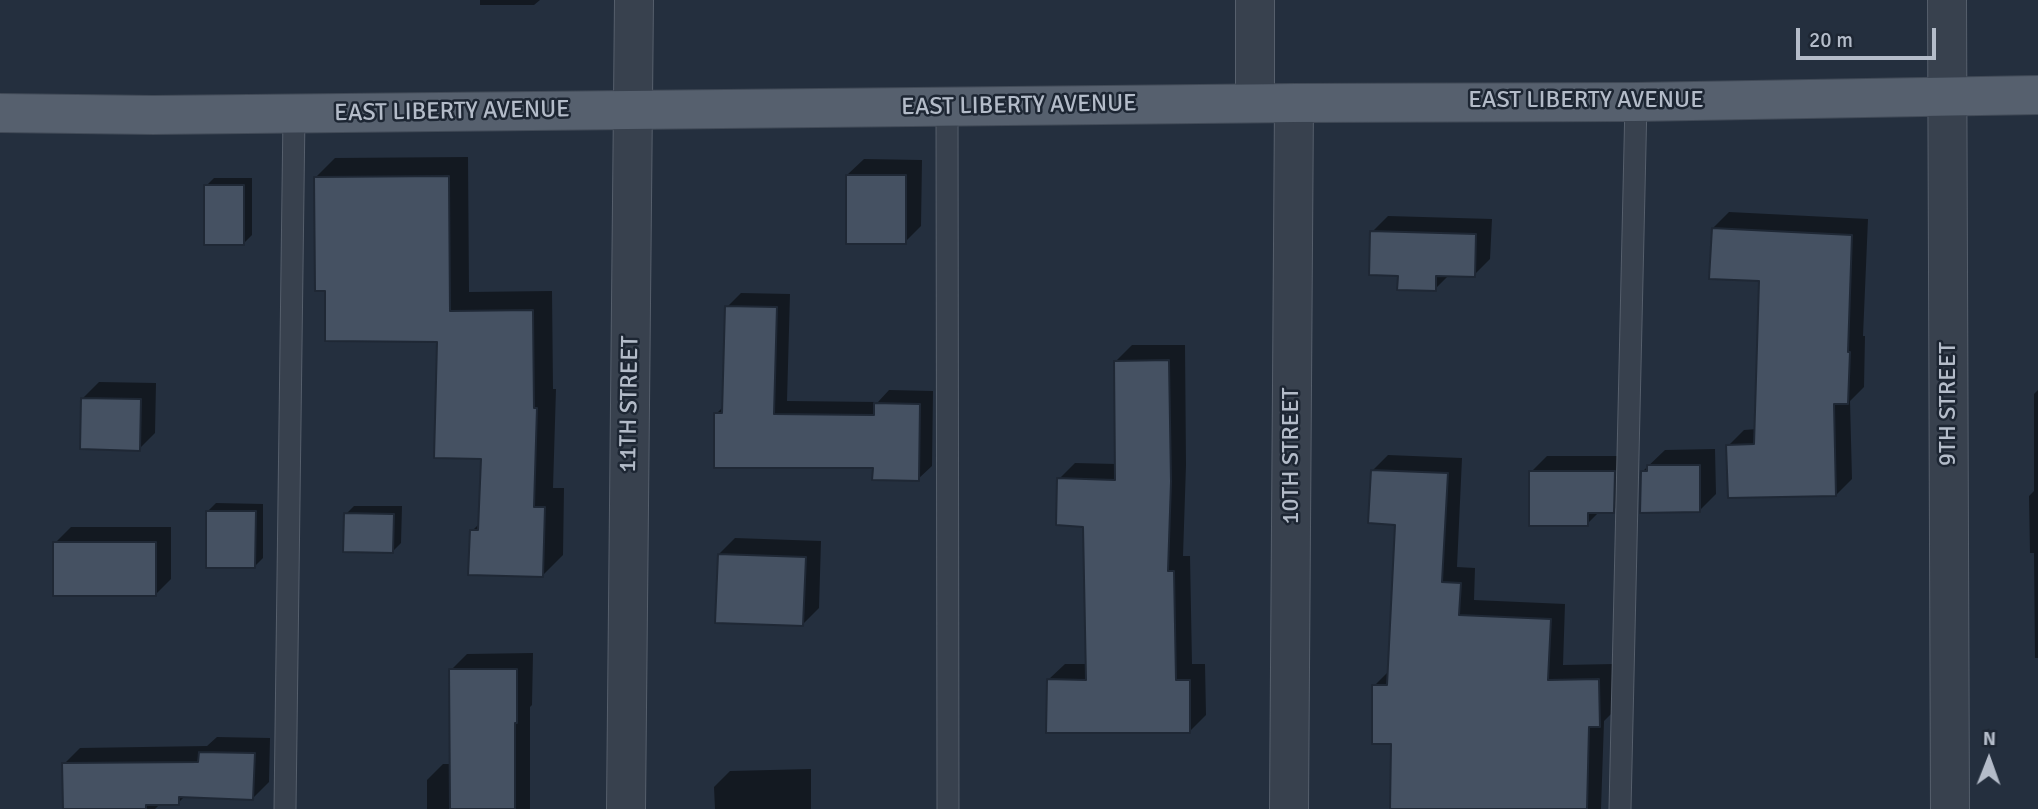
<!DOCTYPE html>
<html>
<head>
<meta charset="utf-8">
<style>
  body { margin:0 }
  #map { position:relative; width:2038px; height:809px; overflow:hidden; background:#242f3e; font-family:Signika,sans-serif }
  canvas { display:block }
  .north { position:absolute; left:1954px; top:725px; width:70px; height:70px; -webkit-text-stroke:5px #1d2633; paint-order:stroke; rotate:1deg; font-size:19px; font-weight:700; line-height:28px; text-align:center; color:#b4bcc9 }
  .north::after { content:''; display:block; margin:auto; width:24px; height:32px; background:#b4bcc9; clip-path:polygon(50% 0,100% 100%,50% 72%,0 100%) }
  .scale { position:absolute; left:1796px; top:28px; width:140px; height:32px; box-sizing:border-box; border:4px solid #b4bcc9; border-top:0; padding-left:9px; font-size:21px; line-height:24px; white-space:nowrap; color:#b4bcc9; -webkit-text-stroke:5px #1d2633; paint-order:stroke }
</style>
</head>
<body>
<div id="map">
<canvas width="2038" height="809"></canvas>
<div class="north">N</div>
<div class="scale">20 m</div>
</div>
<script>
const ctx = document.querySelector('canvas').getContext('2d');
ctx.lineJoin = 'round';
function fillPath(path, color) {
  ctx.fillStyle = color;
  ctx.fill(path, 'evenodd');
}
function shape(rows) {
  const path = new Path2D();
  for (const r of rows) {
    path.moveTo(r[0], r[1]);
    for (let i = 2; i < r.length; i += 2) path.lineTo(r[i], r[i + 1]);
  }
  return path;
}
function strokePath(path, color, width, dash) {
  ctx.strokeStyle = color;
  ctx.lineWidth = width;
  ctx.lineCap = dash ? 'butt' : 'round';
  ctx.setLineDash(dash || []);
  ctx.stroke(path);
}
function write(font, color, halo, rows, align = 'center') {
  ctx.font = font + ' Signika,sans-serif';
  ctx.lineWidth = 5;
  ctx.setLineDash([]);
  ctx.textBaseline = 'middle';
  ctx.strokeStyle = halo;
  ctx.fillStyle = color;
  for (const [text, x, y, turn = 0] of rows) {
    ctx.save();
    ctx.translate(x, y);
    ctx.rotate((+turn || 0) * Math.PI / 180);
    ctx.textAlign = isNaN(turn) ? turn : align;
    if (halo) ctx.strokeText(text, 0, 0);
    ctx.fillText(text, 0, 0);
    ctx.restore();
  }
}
const shadow = shape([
  [480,0,540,0,534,5,480,5],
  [468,157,469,292,552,291,553,389,556,389,553,488,564,488,563,555,543,575,472,531,480,523,482,457,438,340,327,289,315,178,335,158],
  [864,159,922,160,921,226,905,242,847,175],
  [214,178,252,178,252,235,244,243,206,186],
  [1729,212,1868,219,1863,336,1865,336,1864,387,1850,401,1852,479,1836,495,1728,446,1744,430,1757,429,1761,280,1713,228],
  [1388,216,1492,219,1490,259,1474,275,1450,274,1435,289,1372,232],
  [741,293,790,294,787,401,878,402,889,390,933,391,932,466,918,479,716,414,724,406,727,307],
  [1132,345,1185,345,1186,465,1183,556,1190,556,1192,664,1205,664,1206,715,1190,731,1048,680,1065,664,1087,664,1084,525,1059,479,1075,463,1116,464,1116,361],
  [99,382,156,383,155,433,139,449,83,398],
  [2038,390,2038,658,2035,658,2034,553,2030,553,2029,496,2034,491,2034,394],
  [1715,449,1716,494,1700,510,1642,472,1665,450],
  [1388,455,1462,458,1457,567,1475,568,1474,600,1565,604,1563,665,1614,664,1615,710,1604,721,1601,809,1392,809,1393,742,1374,686,1390,670,1397,523,1373,470],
  [1547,456,1630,456,1629,495,1613,511,1600,511,1587,524,1531,472],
  [216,503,263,504,263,558,255,566,208,511],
  [354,506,402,506,401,543,392,552,346,514],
  [71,527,171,527,171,579,155,595,55,543],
  [735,538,821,541,819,608,803,624,719,554],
  [533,653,532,705,530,707,530,809,427,809,427,780,443,764,451,764,451,670,467,654],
  [217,737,270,738,269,782,253,798,185,796,178,803,161,803,155,809,64,809,64,764,80,748,207,746],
  [811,769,811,809,715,809,714,787,730,771]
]);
const building = shape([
  [846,175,906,175,906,244,846,244,846,175],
  [449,176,450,311,533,310,534,408,537,408,534,507,545,507,543,577,468,575,470,530,478,530,481,459,434,458,437,342,325,341,325,291,315,291,314,177,449,176],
  [204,185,244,185,244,245,204,245,204,185],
  [1712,228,1852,235,1848,352,1850,352,1848,404,1834,404,1836,496,1728,498,1726,445,1754,444,1759,281,1709,279,1712,228],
  [1370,231,1476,234,1475,277,1436,276,1436,291,1397,290,1398,276,1369,275,1370,231],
  [725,306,777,307,774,414,874,415,874,403,920,404,919,481,872,480,873,468,714,468,714,413,722,413,725,306],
  [1169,360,1171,482,1168,571,1174,571,1176,680,1190,680,1190,733,1046,733,1047,679,1086,680,1083,527,1056,525,1057,478,1115,480,1114,361,1169,360],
  [81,398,141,399,140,451,80,449,81,398],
  [1647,465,1700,465,1700,512,1640,513,1641,471,1647,471,1647,465],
  [1371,470,1448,473,1442,582,1461,583,1459,615,1551,619,1548,680,1599,679,1600,727,1589,727,1587,809,1390,809,1391,744,1372,744,1372,685,1387,685,1395,525,1368,523,1371,470],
  [1529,471,1615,471,1614,513,1588,513,1588,526,1529,526,1529,471],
  [206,511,256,511,255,568,206,568,206,511],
  [344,513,394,514,393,553,343,552,344,513],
  [53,542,156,542,156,596,53,596,53,542],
  [718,554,806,557,803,626,715,623,718,554],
  [449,669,517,669,517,723,515,723,515,809,450,809,449,669],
  [199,752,255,753,253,800,179,797,179,805,146,805,146,809,63,809,62,763,198,762,199,752]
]);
const lane = shape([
  [947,107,948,809],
  [285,809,294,114],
  [1620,809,1636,102]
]);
const street = shape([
  [1947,0,1950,809],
  [1255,103,1255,0],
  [626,809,634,0],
  [1289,809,1294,103]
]);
const primary = shape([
  [0,113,153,115,1294,103,1636,102,2038,95]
]);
const streetNames = [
  ["EAST LIBERTY AVENUE",1586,101],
  ["EAST LIBERTY AVENUE",1019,106,-1],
  ["EAST LIBERTY AVENUE",452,112,-1],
  ["11TH STREET",630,404,-89],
  ["9TH STREET",1949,404,-90],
  ["10TH STREET",1292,456,-90]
];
fillPath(shadow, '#0007');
fillPath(building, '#455162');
strokePath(building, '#1f2835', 2);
strokePath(lane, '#565f6c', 23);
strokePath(street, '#565f6c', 40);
strokePath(primary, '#414a57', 40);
strokePath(lane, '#38414e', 21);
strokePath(street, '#38414e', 38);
strokePath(primary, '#56606e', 38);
write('24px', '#b4bcc9', '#1d2633', streetNames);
</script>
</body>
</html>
